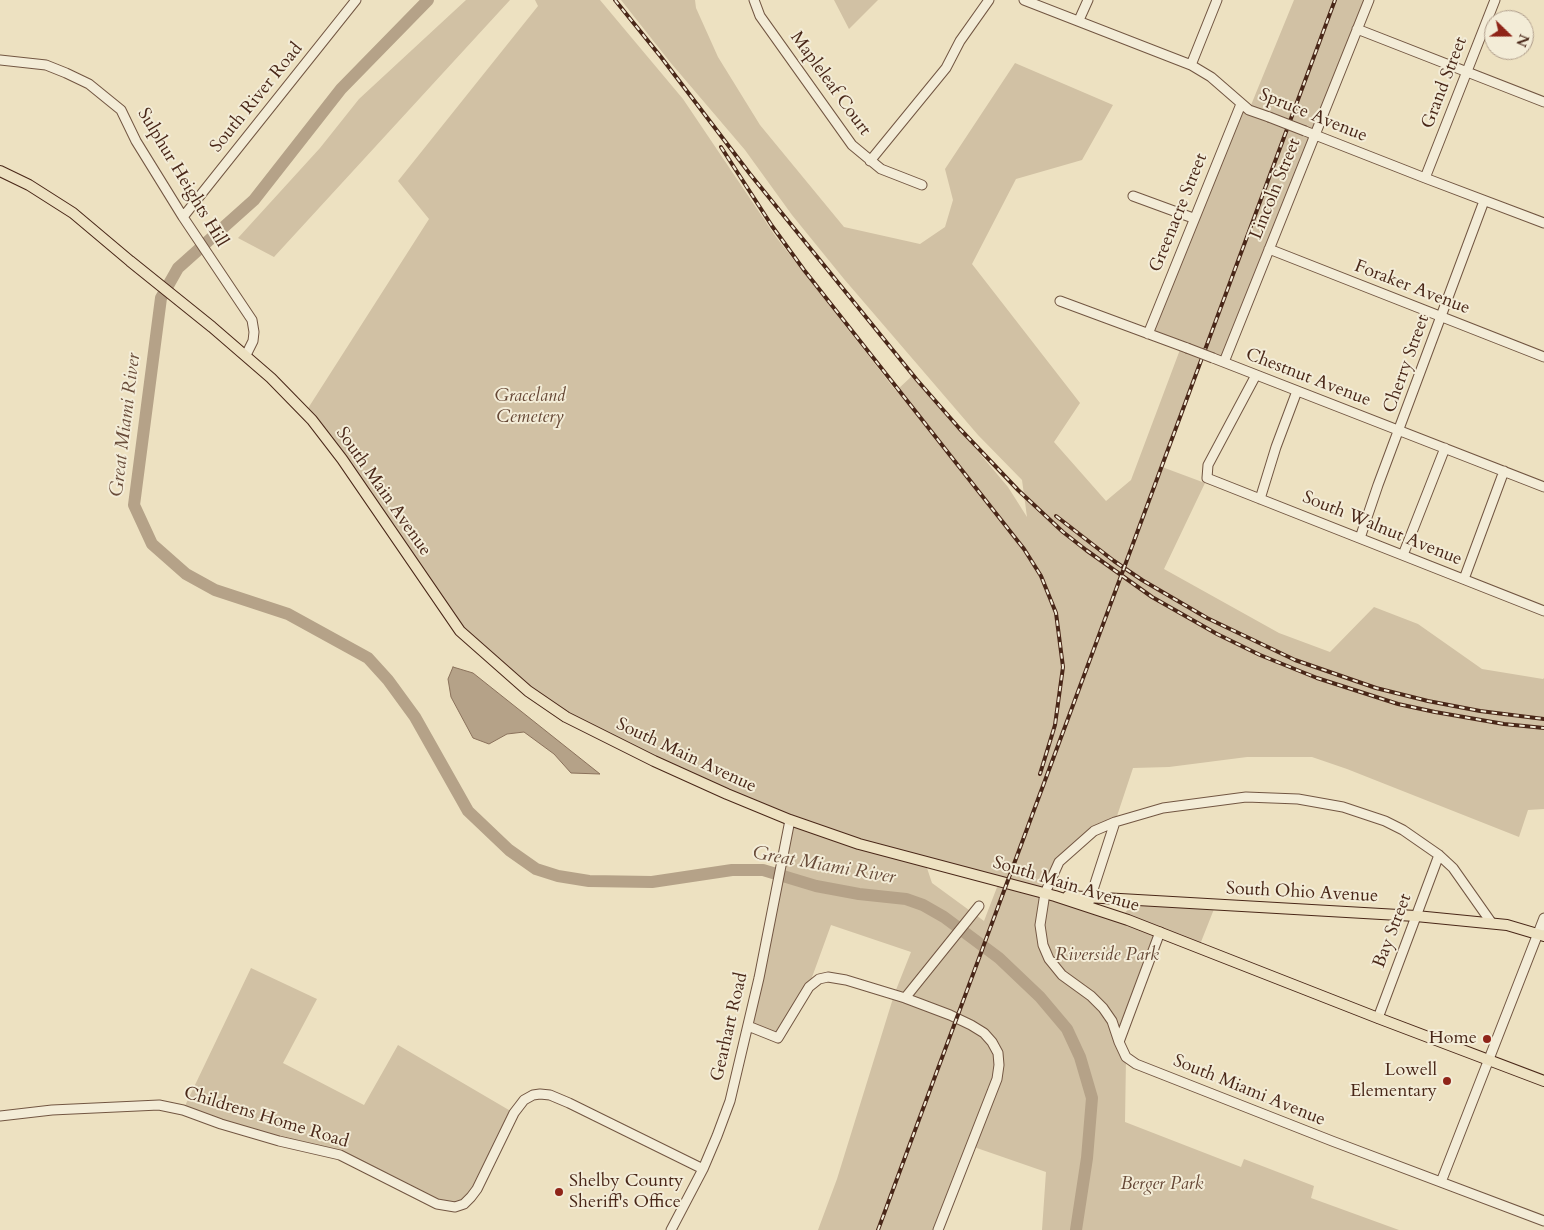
<!DOCTYPE html>
<html>
<head>
<meta charset="utf-8">
<style>
  body { margin:0 }
  #map { position:relative; width:1544px; height:1230px; overflow:hidden; background:#ede1c1; font-family:Cardo,serif }
  canvas { display:block }
  .north { position:absolute; left:1484px; top:10px; width:50px; height:50px; box-sizing:border-box; background:#f3ecd7; border:1px solid #af9d8b; border-radius:50%; rotate:112deg; font-size:14px; font-weight:700; line-height:20px; text-align:center; color:#492718 }
  .north::after { content:''; display:block; margin:auto; width:18px; height:22px; background:#8f2418; clip-path:polygon(50% 0,100% 100%,50% 72%,0 100%) }
</style>
</head>
<body>
<div id="map">
<canvas width="1544" height="1230"></canvas>
<div class="north">N</div>
</div>
<script>
const ctx = document.querySelector('canvas').getContext('2d');
ctx.lineJoin = 'round';
function fillPath(path, color) {
  ctx.fillStyle = color;
  ctx.fill(path, 'evenodd');
}
function shape(rows) {
  const path = new Path2D();
  for (const r of rows) {
    path.moveTo(r[0], r[1]);
    for (let i = 2; i < r.length; i += 2) path.lineTo(r[i], r[i + 1]);
  }
  return path;
}
function strokePath(path, color, width, dash) {
  ctx.strokeStyle = color;
  ctx.lineWidth = width;
  ctx.lineCap = dash ? 'butt' : 'round';
  ctx.setLineDash(dash || []);
  ctx.stroke(path);
}
function write(font, color, halo, rows, align = 'center') {
  ctx.font = font + ' Cardo,serif';
  ctx.lineWidth = 4;
  ctx.setLineDash([]);
  ctx.textBaseline = 'middle';
  ctx.strokeStyle = halo;
  ctx.fillStyle = color;
  for (const [text, x, y, turn = 0] of rows) {
    ctx.save();
    ctx.translate(x, y);
    ctx.rotate((+turn || 0) * Math.PI / 180);
    ctx.textAlign = isNaN(turn) ? turn : align;
    if (halo) ctx.strokeText(text, 0, 0);
    ctx.fillText(text, 0, 0);
    ctx.restore();
  }
}
const green = shape([
  [466,0,510,0,274,257,238,238,320,148,359,99],
  [535,0,600,0,683,99,776,237,896,391,913,375,1008,487,1027,517,1022,480,978,435,844,279,792,215,745,150,670,62,621,0,695,0,696,8,718,57,760,125,844,227,920,244,945,227,953,200,945,169,1015,63,1113,105,1082,160,1016,179,972,264,1080,403,1054,442,1106,501,1131,480,1181,347,1148,334,1241,104,1249,110,1294,0,1369,0,1224,362,1203,355,1162,467,1205,483,1164,569,1279,633,1330,652,1374,607,1418,624,1482,669,1543,679,1544,678,1544,809,1528,810,1519,837,1347,769,1312,757,1247,757,1169,767,1133,768,1115,822,1094,831,1059,862,1045,893,1127,919,1125,913,1128,909,1135,905,1161,907,1177,902,1216,904,1199,947,1161,932,1119,1042,1126,1057,1125,1122,1241,1167,1244,1159,1314,1186,1311,1198,1399,1230,1042,1230,1046,1172,971,1146,938,1230,818,1230,837,1179,894,995,911,952,831,925,811,980,775,1036,748,1026,790,820,566,717,460,631,305,413,429,219,398,181,538,6],
  [925,862,999,882,984,921,932,883],
  [834,0,878,0,849,29],
  [251,968,317,999,283,1063,364,1105,398,1045,514,1113,471,1197,447,1207,340,1155,183,1110]
]);
const water = shape([
  [453,667,473,673,600,774,571,773,554,754,524,732,507,734,489,744,473,738,451,697,448,679,453,667]
]);
const river = shape([
  [428,0,341,89,254,200,178,268,161,298,134,505,152,544,186,574,215,590,288,614,368,658,388,680,415,717,468,811,509,850,536,869,558,876,589,881,652,882,732,870,763,870,816,886,859,894,906,899,923,905,944,917,999,958,1040,997,1067,1029,1080,1057,1092,1098,1087,1158,1076,1230]
]);
const minor = shape([
  [754,0,760,16,852,145,881,169,922,185],
  [1024,0,1191,65,1211,77,1249,110,1269,117],
  [1079,20,1088,0],
  [1357,29,1544,102],
  [0,60,46,65,66,73,89,84,121,110,136,141,183,217,252,320,254,332,253,341,246,355],
  [1191,65,1217,0],
  [1305,131,1425,178,1544,223],
  [870,161,946,68,960,41,989,0],
  [1425,178,1495,0],
  [1133,196,1193,218],
  [183,217,356,0],
  [1269,249,1544,357],
  [1060,301,1187,348],
  [1148,334,1241,104],
  [1213,358,1544,487],
  [1224,362,1369,0],
  [1256,375,1208,465,1207,478,1544,611],
  [1260,499,1276,447,1297,391],
  [1360,538,1378,485,1484,201],
  [1403,555,1445,448],
  [1464,579,1504,471],
  [1089,902,1115,822],
  [1491,922,1453,868,1439,855,1403,830,1385,821,1343,807,1298,799,1246,797,1163,808,1115,822,1094,831,1059,862,1045,893,1040,925,1043,945,1049,959,1062,975,1091,996,1103,1008,1112,1021,1119,1042,1126,1057,1136,1064,1332,1141,1544,1221],
  [905,998,979,906],
  [1378,1018,1439,855],
  [748,1026,778,1038,809,987,819,979,828,977,846,980,905,998,950,1015,971,1025,984,1033,992,1042,998,1053,999,1065,997,1079,938,1230],
  [1119,1042,1160,932],
  [0,1116,52,1110,159,1105,183,1110,221,1124,279,1141,340,1155,437,1204,455,1207,464,1204,471,1197,477,1189,514,1113,524,1100,533,1095,540,1094,550,1095,569,1103,703,1169],
  [1441,1182,1544,918],
  [671,1230,703,1169,717,1136,730,1101,759,978,790,820]
]);
const major = shape([
  [0,171,29,185,73,213,130,261,212,327,271,378,312,420,342,459,460,631,528,691,566,717,654,761,727,794,790,820,859,844,1055,896,1128,920,1378,1018,1544,1081],
  [1068,896,1416,916,1507,925,1544,936]
]);
const rail = shape([
  [615,0,661,57,750,174,917,380,959,428,1018,490,1063,532,1086,550,1152,597,1217,634,1260,655,1317,678,1398,704,1435,712,1504,724,1544,728],
  [721,147,772,226,804,270,1024,549,1041,576,1056,613,1063,667,1055,725,1040,774],
  [1056,516,1114,561,1142,580,1207,618,1295,660,1376,688,1428,701,1480,711,1544,719],
  [878,1230,1335,0]
]);
const minorBridge = shape([
  [1269,117,1305,131],
  [1187,348,1213,358]
]);
const markers = [
  [1487,1039,5,"#8f2418"],
  [1447,1081,5,"#8f2418"],
  [559,1192,5,"#8f2418"]
];
const streetNames = [
  ["Grand Street",1445,83,-69],
  ["Mapleleaf Court",830,84,54],
  ["South River Road",257,98,-51],
  ["Spruce Avenue",1313,116,22],
  ["Sulphur Heights Hill",182,178,59],
  ["Lincoln Street",1276,189,-68],
  ["Greenacre Street",1179,213,-68],
  ["Foraker Avenue",1412,288,21],
  ["Cherry Street",1407,364,-70],
  ["Chestnut Avenue",1308,378,21],
  ["South Main Avenue",383,492,55],
  ["South Walnut Avenue",1382,529,22],
  ["South Main Avenue",686,756,25],
  ["South Main Avenue",1066,885,17],
  ["South Ohio Avenue",1302,893,3],
  ["Bay Street",1393,931,-69],
  ["Gearhart Road",730,1027,-77],
  ["South Miami Avenue",1249,1091,22],
  ["Childrens Home Road",266,1118,17]
];
const parkNames = [
  ["Graceland",530,397],
  ["Cemetery",530,418],
  ["Riverside Park",1107,956],
  ["Berger Park",1162,1185]
];
const poiNames = [
  ["Home",1477,1039],
  ["Lowell",1437,1071],
  ["Elementary",1437,1092],
  ["Shelby County",569,1182,"left"],
  ["Sheriff's Office",569,1203,"left"]
];
const waterNames = [
  ["Great Miami River",126,425,-83],
  ["Great Miami River",824,866,10]
];
fillPath(green, '#d1c1a4');
fillPath(water, '#b5a288');
strokePath(water, '#8a715b', 1);
strokePath(river, '#b5a288', 12);
strokePath(minor, '#725642', 11);
strokePath(major, '#492718', 12);
strokePath(minor, '#f3ecd7', 9);
strokePath(major, '#ede1c1', 10);
strokePath(rail, '#492718', 4);
strokePath(rail, '#f3ecd7', 2, [5.5]);
strokePath(minorBridge, '#725642', 11, []);
strokePath(minorBridge, '#f3ecd7', 9);
for (const [x, y, r, color] of markers) {
  const dot = new Path2D();
  dot.arc(x, y, r, 0, 2 * Math.PI);
  ctx.fillStyle = color;
  ctx.fill(dot);
  strokePath(dot, '#f3ecd7', 2);
}
write('18px', '#492718', '#f3ecd7', streetNames);
write('italic 18px', '#644634', '#f3ecd7', parkNames);
write('18px', '#492718', '#f3ecd7', poiNames, 'right');
write('italic 19px', '#694c3a', '#f3ecd7', waterNames);
</script>
</body>
</html>
